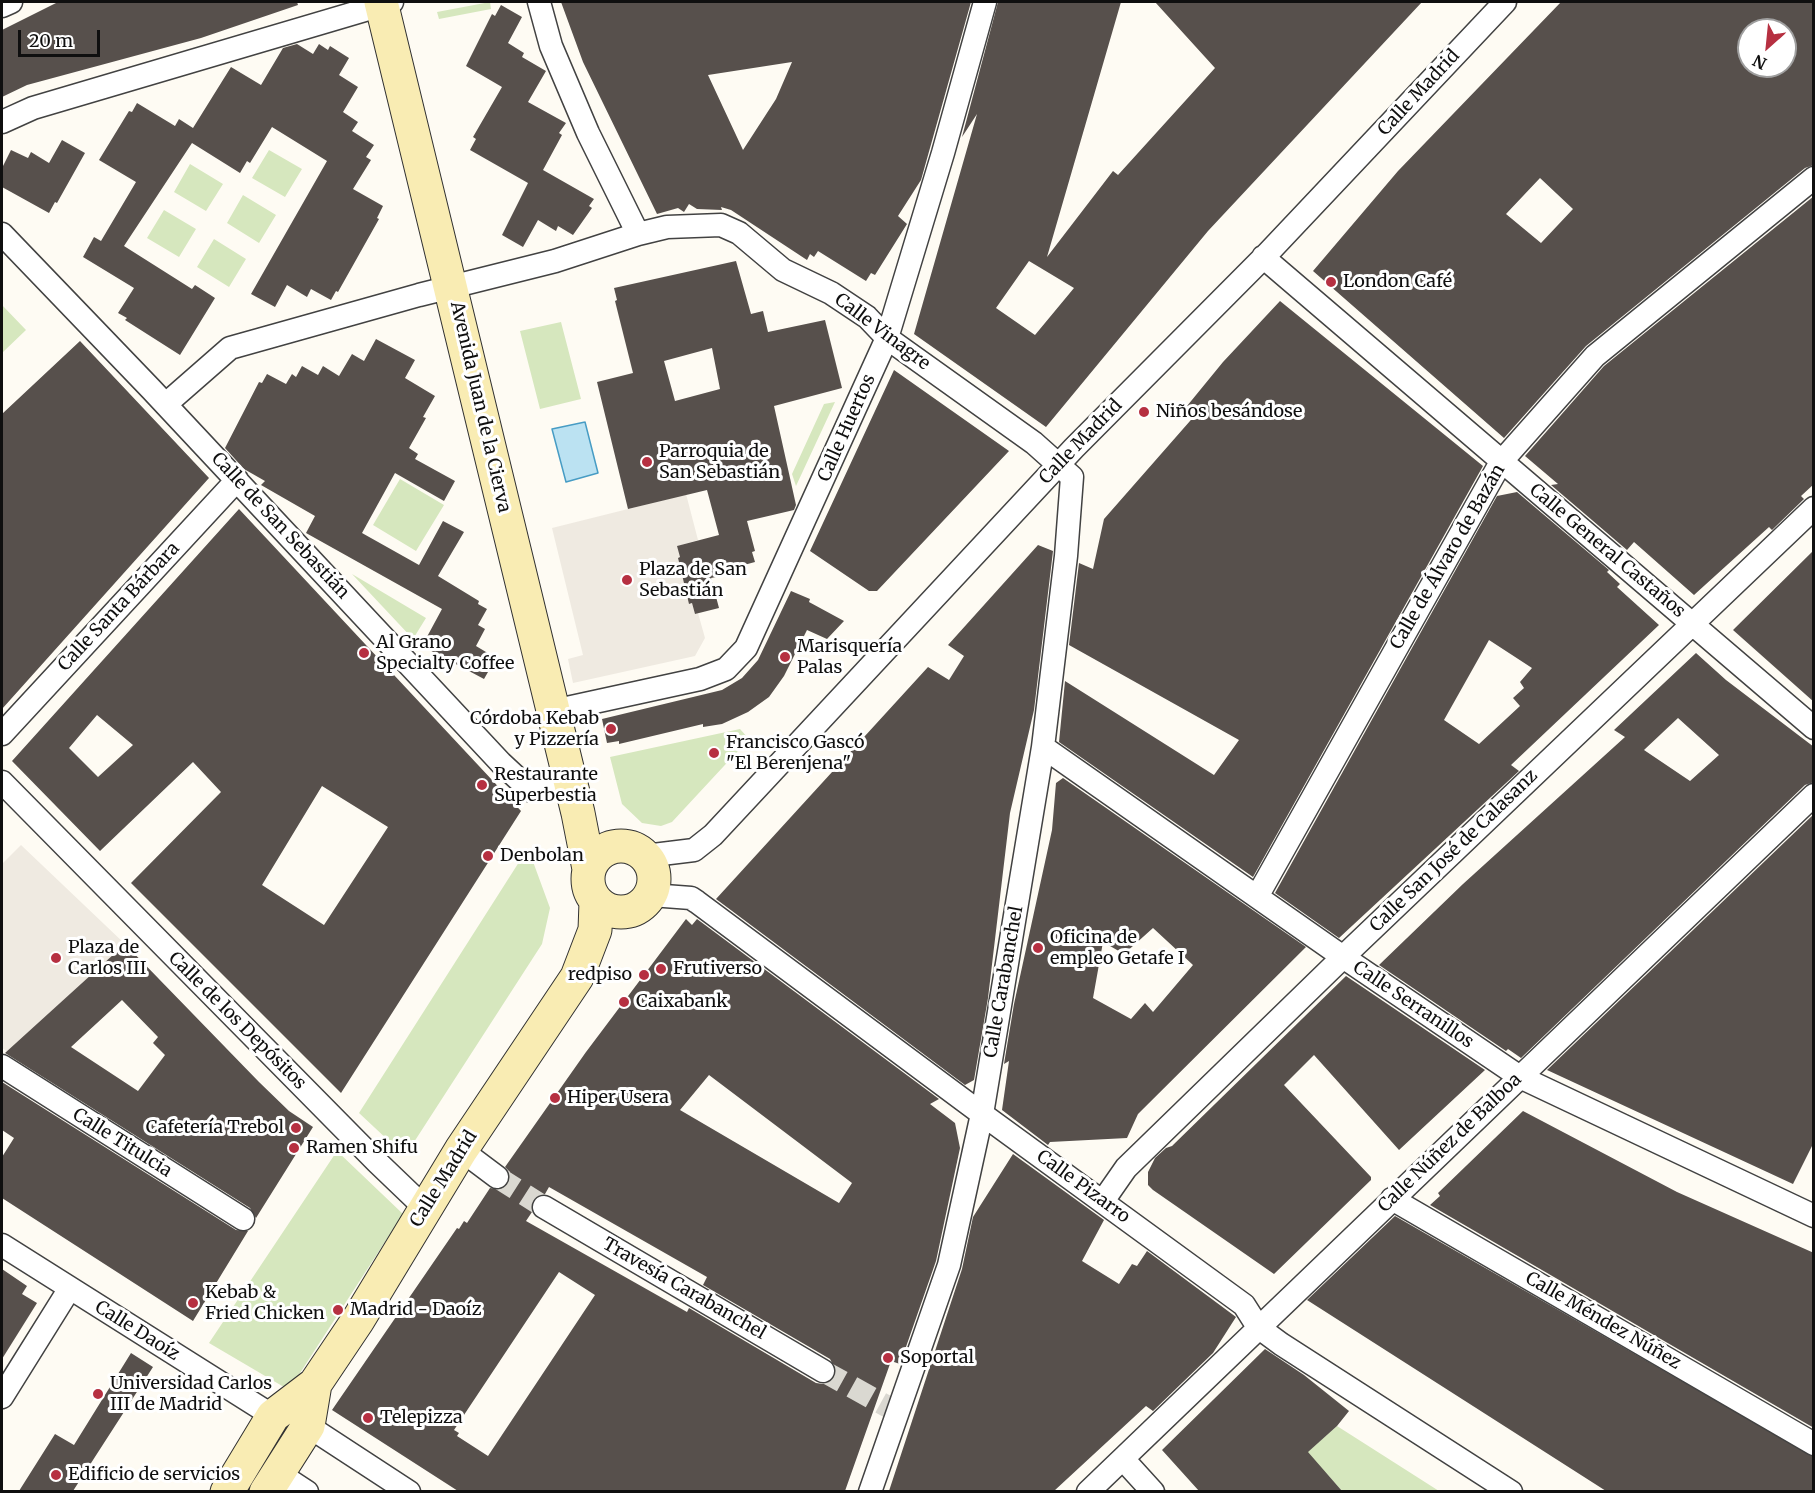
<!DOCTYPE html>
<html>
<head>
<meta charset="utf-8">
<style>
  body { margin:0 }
  #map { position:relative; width:1815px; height:1493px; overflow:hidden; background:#fefbf3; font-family:Merriweather,serif }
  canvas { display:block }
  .frame { position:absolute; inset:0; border:3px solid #0f0f0f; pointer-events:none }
  .north { position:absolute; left:1737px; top:18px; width:60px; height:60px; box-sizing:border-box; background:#fff; border:2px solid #9f9f9f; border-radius:50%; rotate:207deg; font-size:16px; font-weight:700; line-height:24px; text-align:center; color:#0f0f0f }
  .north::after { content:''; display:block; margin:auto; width:21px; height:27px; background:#b63041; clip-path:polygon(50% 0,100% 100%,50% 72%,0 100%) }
  .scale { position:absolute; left:18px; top:30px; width:82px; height:27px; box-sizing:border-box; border:3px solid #0f0f0f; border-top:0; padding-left:8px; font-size:18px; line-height:21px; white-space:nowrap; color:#0f0f0f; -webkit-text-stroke:4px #fff; paint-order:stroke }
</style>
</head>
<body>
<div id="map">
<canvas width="1815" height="1493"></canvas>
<div class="frame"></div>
<div class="north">N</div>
<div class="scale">20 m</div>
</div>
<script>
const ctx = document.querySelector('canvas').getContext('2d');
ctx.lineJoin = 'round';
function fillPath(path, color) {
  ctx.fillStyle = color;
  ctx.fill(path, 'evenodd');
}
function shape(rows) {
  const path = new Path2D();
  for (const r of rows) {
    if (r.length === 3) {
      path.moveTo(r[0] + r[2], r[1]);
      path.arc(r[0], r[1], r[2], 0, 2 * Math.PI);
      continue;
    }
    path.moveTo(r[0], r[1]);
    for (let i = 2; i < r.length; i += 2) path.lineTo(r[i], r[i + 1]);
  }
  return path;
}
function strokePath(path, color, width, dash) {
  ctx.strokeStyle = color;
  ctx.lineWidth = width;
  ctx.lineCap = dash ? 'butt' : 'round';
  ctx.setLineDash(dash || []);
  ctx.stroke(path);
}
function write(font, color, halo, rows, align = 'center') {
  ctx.font = font + ' Merriweather,serif';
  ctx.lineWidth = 6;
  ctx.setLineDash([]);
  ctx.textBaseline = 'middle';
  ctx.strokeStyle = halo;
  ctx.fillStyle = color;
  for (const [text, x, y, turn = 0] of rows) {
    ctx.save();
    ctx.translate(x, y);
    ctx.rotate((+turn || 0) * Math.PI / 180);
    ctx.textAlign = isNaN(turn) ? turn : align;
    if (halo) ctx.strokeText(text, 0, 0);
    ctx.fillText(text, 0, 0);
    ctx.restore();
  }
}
const green = shape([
  [490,2,491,9,439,19,437,12],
  [269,150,302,169,285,197,252,178],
  [190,164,223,184,206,211,174,192],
  [243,195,276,215,259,243,227,223],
  [164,210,196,229,179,257,147,238],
  [214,239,246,259,229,287,197,267],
  [2,305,26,330,2,353],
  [561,322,581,399,540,409,520,331],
  [835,402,796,486,792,474,824,404],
  [400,479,444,505,416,551,373,525],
  [352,574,426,618,413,639],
  [740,729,749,739,672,822,661,826,642,823,622,804,610,757],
  [528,848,550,908,542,944,405,1156,359,1113],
  [337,1151,403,1214,289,1390,209,1343],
  [1337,1426,1439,1491,1342,1491,1327,1474,1295,1463]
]);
const plaza = shape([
  [685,490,698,540,678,546,680,557,678,558,690,604,692,603,695,614,698,613,705,638,695,656,573,683,568,659,583,655,552,528,676,497],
  [21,845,125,944,8,1052,2,1048,2,864]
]);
const water = shape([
  [585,422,598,473,566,482,552,429,585,422]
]);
const building = shape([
  [58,2,297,2,298,5,201,38,27,85,2,97,2,30],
  [561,2,971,2,921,180,898,216,907,224,875,275,871,273,866,281,818,251,814,257,810,254,807,260,731,210,721,207,722,210,697,209,689,204,684,212,678,208,657,214,583,62],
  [792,62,776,99,743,150,708,75],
  [998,2,1121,2,1047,257,1113,171,1118,175,1215,68,1155,2,1422,2,1208,231,1046,427,914,334,977,114,962,137],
  [1029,261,1074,288,1035,335,996,308],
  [1561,2,1814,2,1814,165,1805,168,1586,346,1504,438,1313,271,1398,171],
  [1749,30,1785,30,1785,66,1749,66],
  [1540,178,1573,209,1541,243,1506,214],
  [501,5,522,17,508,43,524,53,522,57,546,71,528,102,566,123,559,133,562,135,543,170,594,199,589,206,592,208,573,235,558,226,556,231,538,220,523,247,502,235,528,183,470,150,476,139,473,137,502,87,466,66,492,14,495,16],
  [297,44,313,54,319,44,328,50,330,46,349,58,339,75,358,87,343,112,358,122,352,131,374,145,366,157,371,160,353,189,383,206,377,218,379,219,338,292,336,291,331,300,311,289,307,297,287,285,275,307,251,294,327,161,272,127,250,163,247,161,240,173,192,143,124,246,192,289,195,285,215,298,180,355,125,320,127,318,118,313,134,288,83,257,94,237,101,241,136,182,99,160,129,111,132,112,137,103,175,126,179,119,193,128,231,67,261,85,283,48],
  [62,140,85,153,57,203,55,202,49,213,2,187,2,168,11,150,28,158,31,152,49,163],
  [1814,196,1814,484,1801,496,1804,499,1772,530,1769,527,1694,595,1634,542,1627,550,1551,485,1558,484,1525,456,1604,366],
  [736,261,751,314,763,311,768,332,825,320,842,388,774,406,796,505,794,510,747,521,755,551,752,552,755,562,729,569,731,574,711,578,719,608,695,614,692,603,689,604,678,558,680,557,677,546,719,535,707,490,628,509,597,382,633,373,615,301,617,300,614,288],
  [712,348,720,389,675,401,664,361],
  [1280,301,1483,466,1253,877,1059,742,1065,681,1214,775,1239,740,1069,645,1079,563,1093,569,1104,519,1197,413,1187,406,1223,362],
  [376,339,415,360,405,378,435,396,423,417,426,418,409,448,418,454,415,459,455,481,444,501,395,473,362,533,419,565,443,521,464,532,438,576,479,601,478,604,487,609,478,625,485,629,476,646,496,658,484,679,422,646,442,609,306,533,315,516,261,485,265,481,244,469,225,448,259,382,262,383,267,374,286,384,292,374,296,377,302,366,318,375,323,366,339,376,352,354,364,361],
  [80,341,209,478,2,709,2,414],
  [894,370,1009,451,877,591,869,591,810,551],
  [1517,492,1609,570,1607,572,1620,584,1617,587,1659,625,1511,765,1519,771,1339,938,1275,893,1497,496],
  [1489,640,1532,668,1520,682,1524,688,1513,698,1520,706,1479,744,1444,720],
  [239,509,521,811,341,1093,131,883,221,792,193,762,100,851,12,761],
  [97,715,133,745,98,777,69,748],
  [322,786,388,827,324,925,262,885],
  [1038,545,1053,551,1034,710,1010,813,988,998,974,1080,965,1085,716,899,928,667,949,680,964,656,948,645],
  [1814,550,1814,702,1733,630],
  [791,591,810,599,809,602,844,621,827,639,807,630,784,676,769,697,748,712,722,724,703,727,703,724,619,744,619,741,607,743,602,719,722,690,742,678,758,660],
  [1696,653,1726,680,1814,747,1814,782,1805,785,1521,1058,1508,1049,1506,1051,1379,965,1463,884,1625,737,1614,730],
  [1678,718,1719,755,1690,781,1644,750],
  [1063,778,1306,947,1138,1114,1127,1138,1050,1142,1048,1145,1002,1110,1009,1061,1004,1064,1014,1004,1052,830,1056,783],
  [1153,928,1193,965,1153,1012,1145,1003,1131,1019,1093,998,1103,942,1124,954],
  [1814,814,1814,1142,1793,1184,1547,1070],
  [686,919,692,925,697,919,939,1099,930,1104,955,1123,960,1148,936,1261,900,1364,891,1361,845,1491,458,1491,332,1410,457,1228,459,1229,464,1221,467,1223,490,1188,502,1190,508,1185,510,1172,505,1167,586,1052],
  [709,1075,852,1183,839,1203,680,1110],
  [549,1187,707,1277,703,1285,830,1359,836,1371,834,1378,823,1384,816,1383,689,1308,687,1312,526,1221,532,1212,533,1200,545,1194],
  [559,1272,595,1295,488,1456,457,1436,459,1433,454,1430],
  [125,944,259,1082,289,1111,313,1127,256,1218,250,1208,5,1053],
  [122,1000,158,1037,153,1043,165,1055,138,1091,71,1047],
  [1346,976,1485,1070,1399,1150,1314,1055,1284,1085,1371,1177,1371,1180,1274,1274,1153,1190,1148,1185,1148,1172,1155,1158,1166,1148,1172,1146],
  [2,1082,236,1230,248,1231,193,1321,2,1198,2,1157,14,1138,2,1130],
  [1523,1111,1677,1192,1814,1253,1814,1428,1430,1205,1440,1196,1438,1193],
  [1013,1154,1104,1220,1082,1261,1119,1284,1132,1264,1137,1266,1147,1251,1236,1317,1213,1353,1153,1411,1146,1406,1054,1491,889,1491,962,1269,973,1217],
  [1395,1216,1814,1457,1814,1491,1606,1491,1307,1300],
  [2,1269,27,1286,22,1294,37,1303,2,1359],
  [1265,1349,1304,1375,1349,1411,1337,1426,1308,1452,1342,1491,1199,1491,1162,1450],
  [131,1353,153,1367,73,1491,19,1491,55,1434,74,1445]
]);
const streetTunnel = shape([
  [497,1177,544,1207],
  [823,1371,897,1412]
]);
const street = shape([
  [539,2,551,46,588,133,638,234],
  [2,6,11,2],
  [2,122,33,108,392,2],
  [2,234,151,389,501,763,530,790,567,773],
  [1263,257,1814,728],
  [166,404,230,348,419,295,555,261,638,234,667,227,721,225,739,233,783,270,831,293,867,317,887,338,1034,443,1072,477,1066,556,1043,747,982,1114,949,1265,870,1492],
  [553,711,700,679,726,669,746,648,887,338,943,153,985,2],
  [2,734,237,480],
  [1043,747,1343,957,1520,1077,1814,1216],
  [2,782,377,1162,425,1208],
  [645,856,694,850,713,835,1074,448,1267,254,1505,2],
  [651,895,691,898,697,902,982,1114,1244,1305,1258,1327,1281,1344,1511,1492],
  [1258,895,1501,462,1595,356,1814,178],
  [2,1066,243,1219],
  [461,1150,497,1177],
  [1392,1199,1814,1444],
  [1103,1201,1126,1168,1343,957,1814,508],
  [544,1207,823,1371],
  [2,1245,273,1416],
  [2,1397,70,1288],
  [308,1426,409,1492],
  [1123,1459,1153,1492],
  [278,1473,307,1492],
  [1088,1492,1814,795]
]);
const secondary = shape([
  [381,2,578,813,589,869],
  [621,879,33],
  [227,1492,273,1416,315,1384,358,1320,461,1150,577,977,595,930,596,902],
  [266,1492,308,1426,315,1384]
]);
const markers = [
  [1331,282,6,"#b63041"],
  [1144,412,6,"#b63041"],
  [647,462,6,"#b63041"],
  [627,580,6,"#b63041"],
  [364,653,6,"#b63041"],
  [785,657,6,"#b63041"],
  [611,729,6,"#b63041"],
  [714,753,6,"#b63041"],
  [482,785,6,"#b63041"],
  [488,856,6,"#b63041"],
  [1038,948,6,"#b63041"],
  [56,958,6,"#b63041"],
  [661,969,6,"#b63041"],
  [644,975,6,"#b63041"],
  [624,1002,6,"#b63041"],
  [555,1098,6,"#b63041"],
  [296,1128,6,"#b63041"],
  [294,1148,6,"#b63041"],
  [193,1303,6,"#b63041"],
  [338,1310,6,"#b63041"],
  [888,1358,6,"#b63041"],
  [98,1394,6,"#b63041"],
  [368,1418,6,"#b63041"],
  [56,1475,6,"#b63041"]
];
const streetNames = [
  ["Calle Madrid",1419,93,-47],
  ["Calle Vinagre",882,332,37],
  ["Avenida Juan de la Cierva",480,407,77],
  ["Calle Huertos",847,428,-66],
  ["Calle Madrid",1081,442,-46],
  ["Calle de San Sebastián",280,526,47],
  ["Calle General Castaños",1607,551,40],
  ["Calle de Álvaro de Bazán",1448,557,-60],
  ["Calle Santa Bárbara",119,607,-47],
  ["Calle San José de Calasanz",1454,851,-44],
  ["Calle Carabanchel",1004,982,-80],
  ["Calle Serranillos",1413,1005,34],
  ["Calle de los Depósitos",237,1021,45],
  ["Calle Titulcia",122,1143,32],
  ["Calle Núñez de Balboa",1450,1143,-44],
  ["Calle Madrid",444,1179,-58],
  ["Calle Pizarro",1083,1187,36],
  ["Travesía Carabanchel",684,1289,30],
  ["Calle Méndez Núñez",1603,1321,30],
  ["Calle Daoíz",137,1331,32]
];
const poiNames = [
  ["London Café",1343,282],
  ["Niños besándose",1156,412],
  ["Parroquia de",659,452],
  ["San Sebastián",659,473],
  ["Plaza de San",639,570],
  ["Sebastián",639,591],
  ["Al Grano",376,643],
  ["Specialty Coffee",376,664],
  ["Marisquería",797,647],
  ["Palas",797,668],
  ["Córdoba Kebab",599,719,"right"],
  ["y Pizzería",599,740,"right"],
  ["Francisco Gascó",726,743],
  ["\"El Berenjena\"",726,764],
  ["Restaurante",494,775],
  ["Superbestia",494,796],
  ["Denbolan",500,856],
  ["Oficina de",1050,938],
  ["empleo Getafe I",1050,959],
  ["Plaza de",68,948],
  ["Carlos III",68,969],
  ["Frutiverso",673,969],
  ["redpiso",632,975,"right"],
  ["Caixabank",636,1002],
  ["Hiper Usera",567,1098],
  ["Cafetería Trebol",284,1128,"right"],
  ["Ramen Shifu",306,1148],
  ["Kebab &",205,1293],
  ["Fried Chicken",205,1314],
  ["Madrid - Daoíz",350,1310],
  ["Soportal",900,1358],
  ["Universidad Carlos",110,1384],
  ["III de Madrid",110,1405],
  ["Telepizza",380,1418],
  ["Edificio de servicios",68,1475]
];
fillPath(green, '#d6e7be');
fillPath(plaza, '#efeae1');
fillPath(water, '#bbe2f2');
strokePath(water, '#479cc4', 1.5);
fillPath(building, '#57504c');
strokePath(streetTunnel, '#dad8d1', 22, [22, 11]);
strokePath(street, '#424242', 25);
strokePath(secondary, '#313131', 35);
strokePath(street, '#fff', 22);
strokePath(secondary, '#f9ecb3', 33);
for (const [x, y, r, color] of markers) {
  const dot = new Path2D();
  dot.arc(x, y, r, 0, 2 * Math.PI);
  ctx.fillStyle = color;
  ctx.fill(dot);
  strokePath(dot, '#fff', 2);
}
write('18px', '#0f0f0f', '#fff', streetNames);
write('18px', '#0f0f0f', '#fff', poiNames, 'left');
</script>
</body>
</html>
